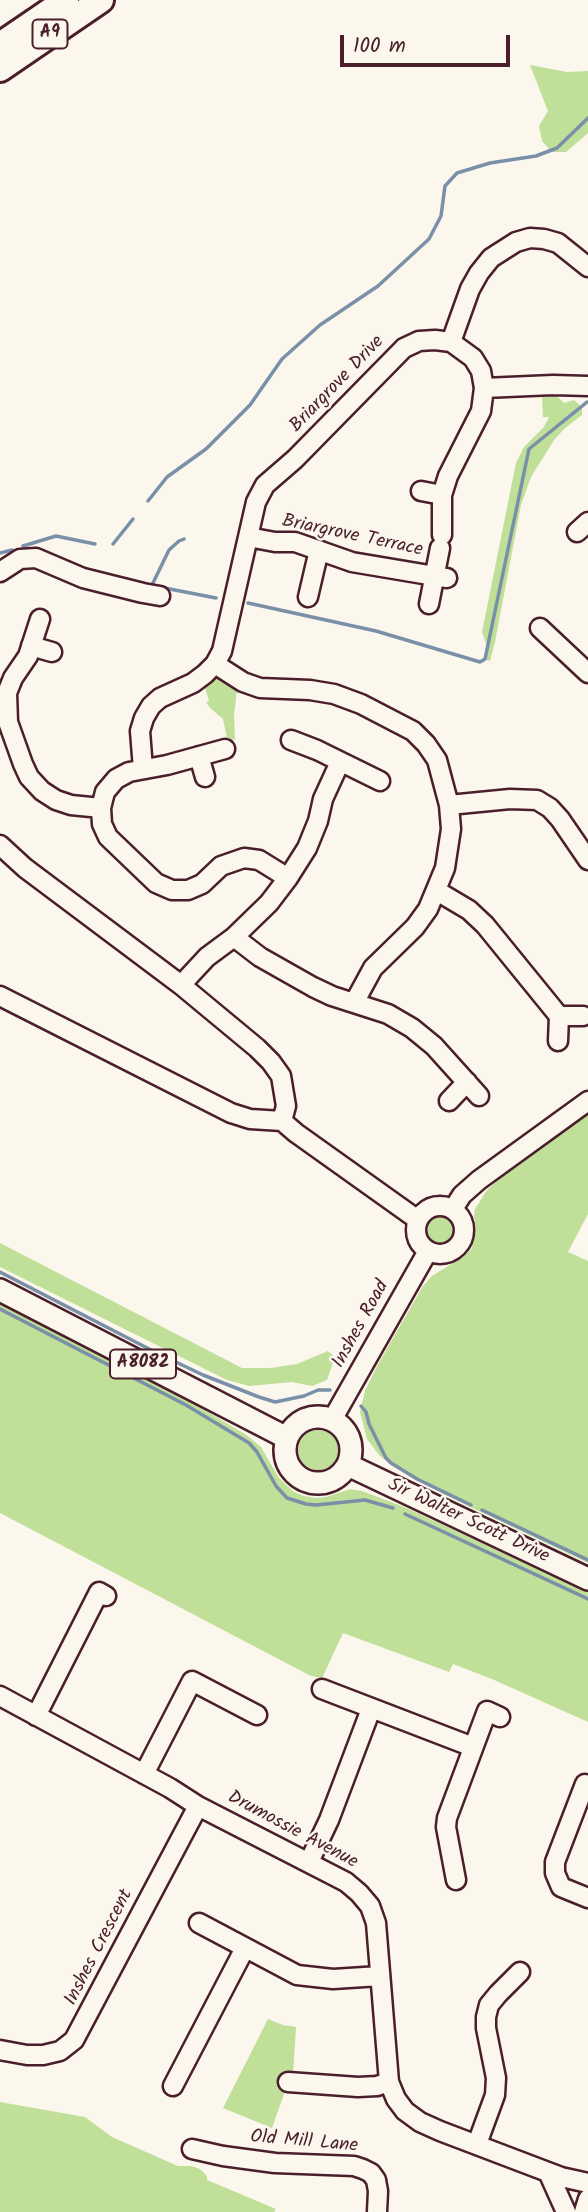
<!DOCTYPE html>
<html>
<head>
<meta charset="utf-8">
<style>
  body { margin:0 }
  #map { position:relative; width:588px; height:2212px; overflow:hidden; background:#fbf7ec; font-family:Kalam,sans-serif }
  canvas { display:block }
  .scale { position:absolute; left:340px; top:35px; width:170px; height:32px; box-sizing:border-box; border:4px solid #4a1f2b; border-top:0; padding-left:9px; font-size:21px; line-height:24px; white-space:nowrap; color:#4a1f2b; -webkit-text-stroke:5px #fbf7ec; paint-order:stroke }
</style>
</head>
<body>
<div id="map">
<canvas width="588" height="2212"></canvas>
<div class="scale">100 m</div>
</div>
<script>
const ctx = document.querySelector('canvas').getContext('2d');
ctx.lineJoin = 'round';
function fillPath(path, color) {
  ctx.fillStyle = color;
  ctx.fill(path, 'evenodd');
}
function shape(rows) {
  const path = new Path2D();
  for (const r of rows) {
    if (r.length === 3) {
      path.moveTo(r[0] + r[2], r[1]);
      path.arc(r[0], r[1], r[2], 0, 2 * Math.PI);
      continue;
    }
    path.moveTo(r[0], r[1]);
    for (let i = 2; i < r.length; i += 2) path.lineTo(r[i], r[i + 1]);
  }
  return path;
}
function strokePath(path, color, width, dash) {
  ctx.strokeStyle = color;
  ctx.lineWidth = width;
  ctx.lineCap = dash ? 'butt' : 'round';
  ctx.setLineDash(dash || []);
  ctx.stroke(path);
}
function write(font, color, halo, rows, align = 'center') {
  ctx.font = font + ' Kalam,sans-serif';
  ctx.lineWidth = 5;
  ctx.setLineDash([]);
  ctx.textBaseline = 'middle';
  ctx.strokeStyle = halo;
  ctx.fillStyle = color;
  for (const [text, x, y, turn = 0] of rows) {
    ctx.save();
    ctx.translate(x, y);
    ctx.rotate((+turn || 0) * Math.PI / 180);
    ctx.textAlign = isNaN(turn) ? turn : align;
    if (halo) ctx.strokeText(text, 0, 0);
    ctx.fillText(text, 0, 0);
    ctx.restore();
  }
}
const green = shape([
  [530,65,567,72,588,71,588,133,566,152,552,152,542,141,539,126,548,111],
  [557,396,564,403,574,400,582,407,582,415,564,429,554,440,531,477,521,505,495,642,490,661,485,659,487,647,482,632,516,463,524,447,544,427,549,417,543,417,542,397],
  [215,679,220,679,237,689,234,715,235,740,227,738,223,719,210,708,206,702,209,701,205,688],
  [588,1114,588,1214,568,1252,588,1261,588,1563,443,1494,389,1463,379,1455,367,1439,360,1412,365,1391,377,1366,423,1286,432,1276,463,1257,471,1250,476,1230,474,1216,475,1209,487,1190,499,1179],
  [438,1230,15],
  [0,1243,242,1368,271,1368,297,1364,328,1351,335,1357,327,1380,312,1386,292,1382,249,1386,227,1380,0,1267],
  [0,1303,182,1397,245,1434,261,1447,279,1478,294,1492,304,1496,316,1498,326,1497,350,1489,362,1491,404,1507,588,1592,588,1722,492,1679,453,1664,449,1672,343,1633,322,1678,311,1676,0,1513],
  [318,1450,20],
  [268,2019,283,2025,296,2027,293,2074,287,2074,284,2094,272,2128,223,2108],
  [0,2102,85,2117,112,2137,178,2166,191,2166,200,2169,207,2176,207,2180,276,2209,274,2212,0,2212]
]);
const stream = shape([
  [148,501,167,477,206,449,250,405,282,359,320,325,378,286,429,239,441,216,445,186,457,173,490,163,536,156,557,148,588,118],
  [113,544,133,519],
  [23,546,56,536,95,544],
  [0,553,12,550],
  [144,584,216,598],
  [152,585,169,550,179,541,184,539],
  [248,603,376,631,480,662,485,659,529,449,587,402],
  [0,1272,155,1352,203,1375,259,1397,275,1402,304,1396,318,1390,330,1390],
  [0,1309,186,1405,249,1443,257,1452,276,1486,287,1498,306,1504,316,1505,365,1500,393,1508],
  [361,1406,366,1412,369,1424,386,1458,391,1463,417,1479,471,1505],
  [482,1510,588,1560],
  [405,1514,588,1599]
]);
const minor = shape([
  [451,342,470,289,479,273,491,258,516,242,530,238,544,239,558,243,588,267],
  [484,388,553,385,588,386],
  [421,491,442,495],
  [577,532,588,522],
  [248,537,275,542,295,542,352,562,447,578],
  [0,572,20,559,36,558,83,578,143,593,160,596],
  [308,597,319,550],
  [429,604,440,548],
  [40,619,28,656,13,678,7,693,8,722,23,764,29,777,42,791,56,800,71,805,101,808],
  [540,628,588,673],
  [31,646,52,652],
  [215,664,243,682,260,688,310,690,334,694,361,704,413,731,426,744,437,760,449,805,451,829,445,868,428,909,415,927,373,968,354,1003],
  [291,740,317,750,380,781],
  [225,749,167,765,129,772,116,779,105,792,101,808,102,824,108,837,156,883,172,890,188,890,202,884,221,866,244,858,259,860,288,878],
  [199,756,205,777],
  [143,769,140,731,144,718,151,706,160,698,193,683,205,674,215,664,222,651,256,502,265,485,295,459,404,348,419,341,435,340,451,342,473,358,481,371,484,388,481,411,448,476,442,495,442,535],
  [449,805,510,799,537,800,550,808,560,819,588,860],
  [0,845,25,868,181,985,257,1048,271,1062,281,1076,286,1106,282,1121],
  [437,891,469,910,485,925,559,1016],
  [234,937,260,957,313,987,332,996,388,1014,412,1028,434,1046,479,1096],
  [181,985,207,957,234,937,269,903,288,878,307,848,318,821,323,799,340,762],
  [0,996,231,1113,250,1119,282,1121,296,1133,418,1220],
  [558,1041,559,1016,583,1016],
  [449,1101,467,1082],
  [440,1230,24],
  [453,1209,462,1195,479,1180,588,1101],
  [332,1420,428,1251],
  [322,1689,473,1747],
  [0,1696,170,1788,198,1806,346,1882,359,1893,370,1906,376,1923,389,2082,396,2099,405,2111,420,2122,440,2131,561,2177,588,2183],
  [36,1716,99,1592,106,1596],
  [144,1774,192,1681,257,1715],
  [588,1785,585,1784,555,1862,555,1873,561,1887,588,1898],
  [309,1862,329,1820,371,1709],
  [456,1880,446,1827,447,1818,487,1711,500,1717],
  [199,1923,297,1975,333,1979,380,1976],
  [0,2050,27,2055,43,2055,60,2051,74,2040,198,1806],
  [288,2082,358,2087,377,2086,389,2082],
  [173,2086,245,1948],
  [477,2144,495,2095,496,2078,486,2028,486,2017,489,2005,498,1994,520,1972],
  [192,2149,223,2156,275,2163,354,2166,363,2169,371,2173,376,2180,378,2191,377,2212],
  [548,2172,566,2212],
  [584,2212,588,2199]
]);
const major = shape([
  [0,1290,287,1438],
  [318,1450,33],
  [348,1465,588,1579]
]);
const highway = shape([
  [0,45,66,0],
  [0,69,101,0]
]);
const shields = [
  [50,34,35],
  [143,1364,66]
];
const shieldNames = [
  ["A9",50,34],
  ["A8082",143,1364]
];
const streetNames = [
  ["Briargrove Drive",338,385,-46],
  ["Briargrove Terrace",352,537,12],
  ["Inshes Road",362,1325,-61],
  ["Sir Walter Scott Drive",468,1522,25],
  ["Drumossie Avenue",292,1831,28],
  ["Inshes Crescent",100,1948,-63],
  ["Old Mill Lane",304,2143,5]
];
fillPath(green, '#c0df98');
strokePath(stream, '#7a8fa8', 3.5);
strokePath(minor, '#4a1f2b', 23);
strokePath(major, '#4a1f2b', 26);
strokePath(highway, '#4a1f2b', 30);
strokePath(minor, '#fbf7ec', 18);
strokePath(major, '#fbf7ec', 21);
strokePath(highway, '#fbf7ec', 24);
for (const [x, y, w] of shields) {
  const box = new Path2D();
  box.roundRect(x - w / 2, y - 14.5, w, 29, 5);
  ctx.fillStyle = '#fbf7ec';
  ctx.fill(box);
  strokePath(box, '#4a1f2b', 2);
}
write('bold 18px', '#4a1f2b', null, shieldNames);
write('19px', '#4a1f2b', '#fbf7ec', streetNames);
</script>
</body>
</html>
